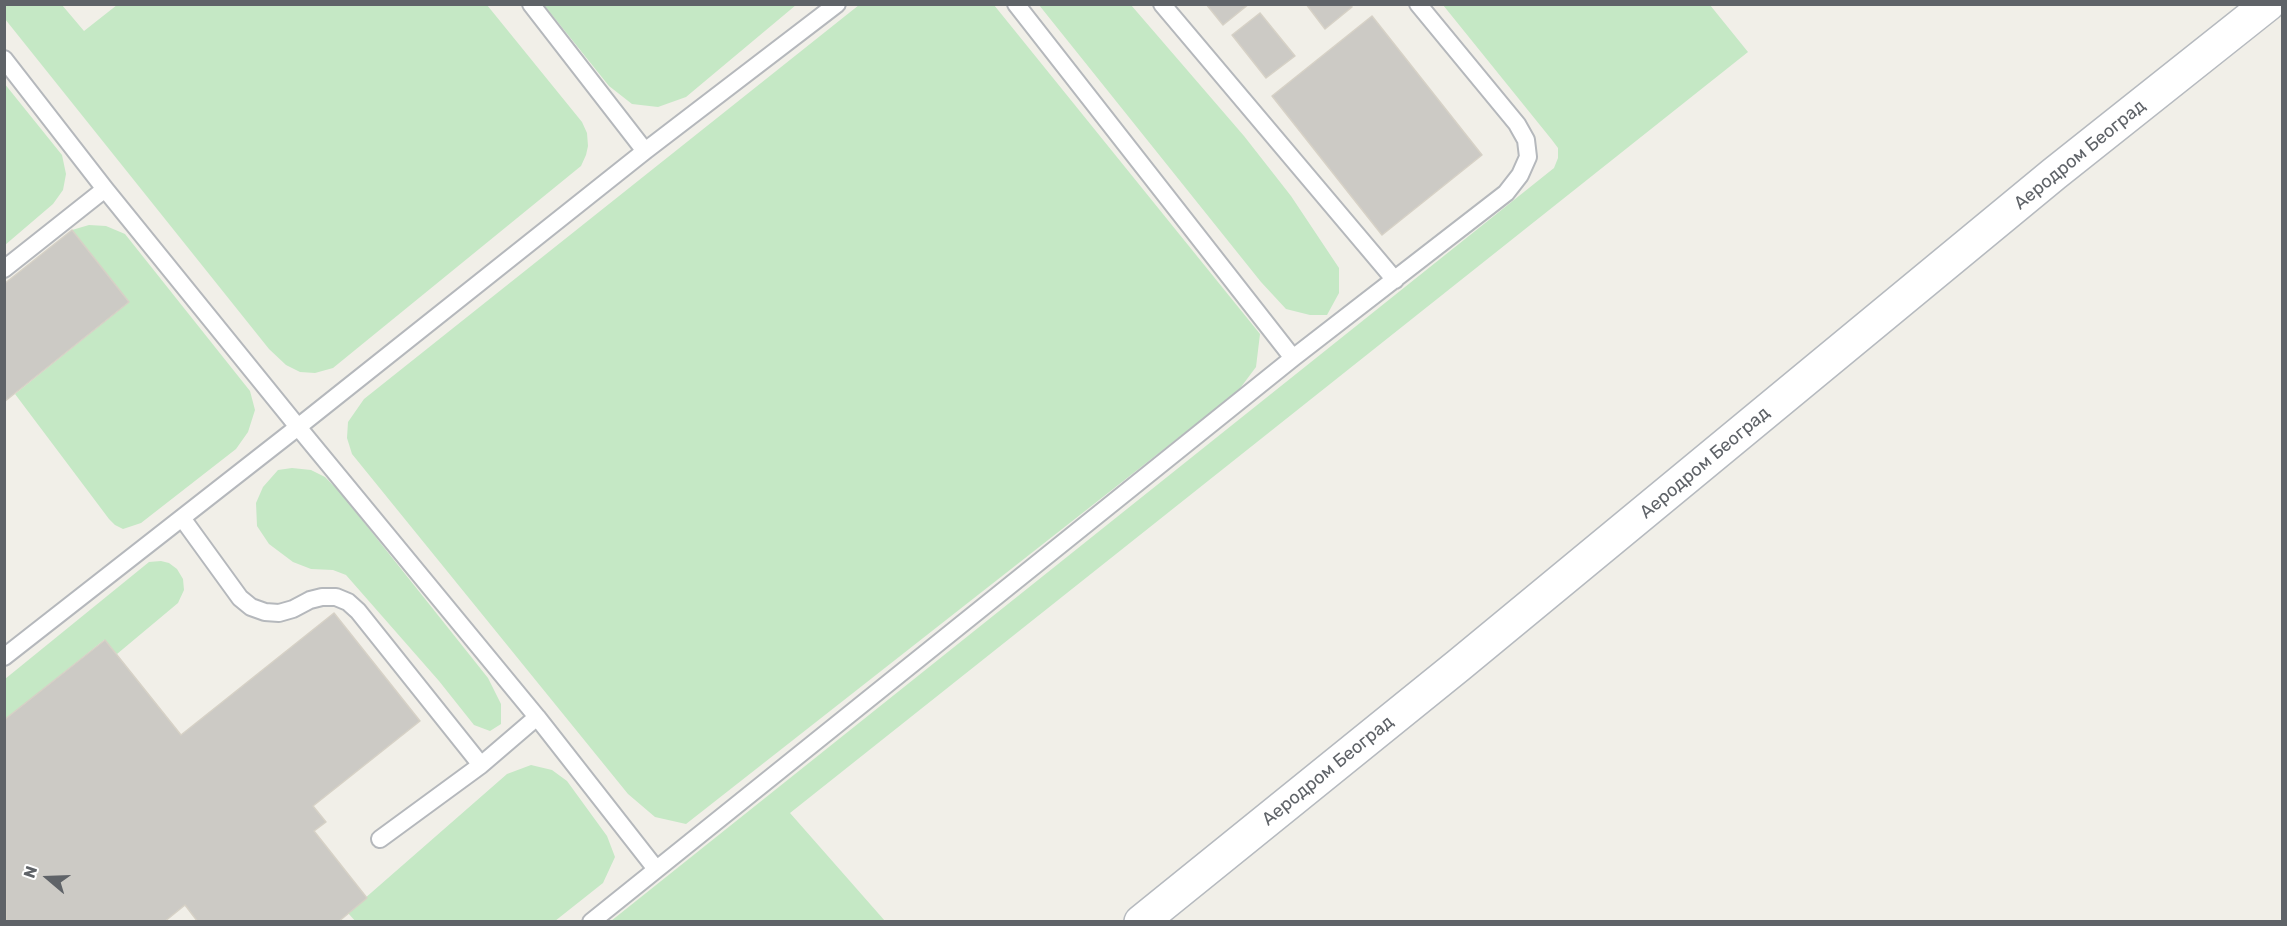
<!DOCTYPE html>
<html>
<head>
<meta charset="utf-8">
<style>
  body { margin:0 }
  #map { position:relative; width:2287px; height:926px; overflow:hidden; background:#f1efe8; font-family:Rubik,sans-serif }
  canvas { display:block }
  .frame { position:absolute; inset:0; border:6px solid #5f6368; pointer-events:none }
  .north { position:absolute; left:18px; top:848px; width:60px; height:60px; -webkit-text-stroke:4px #fff; paint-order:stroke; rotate:289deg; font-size:16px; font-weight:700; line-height:24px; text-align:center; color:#5f6368 }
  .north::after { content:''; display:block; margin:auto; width:21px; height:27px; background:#5f6368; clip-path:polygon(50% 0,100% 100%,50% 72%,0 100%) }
</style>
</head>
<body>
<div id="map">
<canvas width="2287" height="926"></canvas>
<div class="frame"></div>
<div class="north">N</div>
</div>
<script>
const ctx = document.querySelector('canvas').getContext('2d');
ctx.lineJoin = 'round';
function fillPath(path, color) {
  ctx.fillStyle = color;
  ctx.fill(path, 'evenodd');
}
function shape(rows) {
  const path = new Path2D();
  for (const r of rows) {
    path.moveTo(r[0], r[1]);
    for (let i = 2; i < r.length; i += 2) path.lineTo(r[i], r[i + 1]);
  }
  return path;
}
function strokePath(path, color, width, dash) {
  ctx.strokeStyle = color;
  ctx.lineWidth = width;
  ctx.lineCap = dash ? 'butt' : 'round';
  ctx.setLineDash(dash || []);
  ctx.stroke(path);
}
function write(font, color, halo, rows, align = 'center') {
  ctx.font = font + ' Rubik,sans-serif';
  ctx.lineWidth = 5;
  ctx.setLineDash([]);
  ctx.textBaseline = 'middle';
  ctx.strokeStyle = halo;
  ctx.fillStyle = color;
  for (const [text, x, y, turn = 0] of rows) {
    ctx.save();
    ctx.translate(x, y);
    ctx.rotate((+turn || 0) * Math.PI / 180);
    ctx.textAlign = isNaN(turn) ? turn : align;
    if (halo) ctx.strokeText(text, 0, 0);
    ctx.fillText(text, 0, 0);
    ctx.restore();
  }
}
const green = shape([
  [5,4,62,5,84,31,117,5,487,5,582,122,587,133,588,146,586,155,581,166,333,368,315,373,300,372,286,365,269,349,5,19],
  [544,5,796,5,686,97,658,107,632,104,609,86],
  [859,5,994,5,1260,334,1256,367,1238,391,686,824,655,817,628,794,352,454,347,438,348,422,364,399],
  [1039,5,1131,5,1244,136,1291,196,1339,268,1339,293,1327,315,1310,315,1286,309,1261,282],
  [1443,5,1710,5,1748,52,790,813,885,921,611,921,1554,168,1558,158,1558,148,1552,140],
  [4,83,62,155,66,174,63,190,53,204,5,245],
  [89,225,106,226,125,234,250,391,255,410,248,432,236,449,141,523,123,529,115,525,109,519,15,394,129,302,72,230],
  [292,468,311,470,325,477,339,491,488,678,501,704,501,724,490,731,474,725,439,681,346,575,333,570,311,569,293,562,269,544,257,526,256,503,263,487,278,470],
  [161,561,169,563,177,569,183,579,184,590,178,603,117,654,104,640,5,720,5,679,149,562],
  [531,765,552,770,567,781,607,836,615,857,603,883,555,921,356,922,348,913,507,774]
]);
const building = shape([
  [1206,4,1249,4,1223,25,1206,4],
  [1306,4,1350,4,1352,7,1325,29,1306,4],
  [1260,13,1295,56,1266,78,1232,35,1260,13],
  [1372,16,1482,155,1382,235,1272,96,1372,16],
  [72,230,129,302,4,402,4,284,72,230],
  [334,613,420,721,313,806,326,822,314,831,367,898,338,922,198,922,185,905,164,922,6,922,4,720,105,640,181,735,334,613]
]);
const lane = shape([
  [531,4,645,151],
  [1016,4,1293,358],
  [1162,4,1395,280],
  [4,59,105,189,298,427,537,717,656,869],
  [4,269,105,189],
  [182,518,240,598,251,607,265,612,279,613,293,609,310,600,322,597,336,597,348,602,358,611,481,765],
  [4,657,298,427,645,151,837,4],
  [380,839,481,765,537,717],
  [591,922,1293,358,1506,193,1520,175,1528,157,1526,140,1517,124,1418,4]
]);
const secondary = shape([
  [1141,922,1459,665,2054,174,2268,4]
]);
const streetNames = [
  ["Аеродром Београд",2080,155,-39],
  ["Аеродром Београд",1705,463,-40],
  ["Аеродром Београд",1328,771,-39]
];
fillPath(green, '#c5e8c5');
fillPath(building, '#cccac5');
strokePath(building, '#d6d1c6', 1.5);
strokePath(lane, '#b5b8bc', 20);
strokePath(secondary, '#b6babf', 36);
strokePath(lane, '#fff', 16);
strokePath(secondary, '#fff', 33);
write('18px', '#5f6368', '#fff', streetNames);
</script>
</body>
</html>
